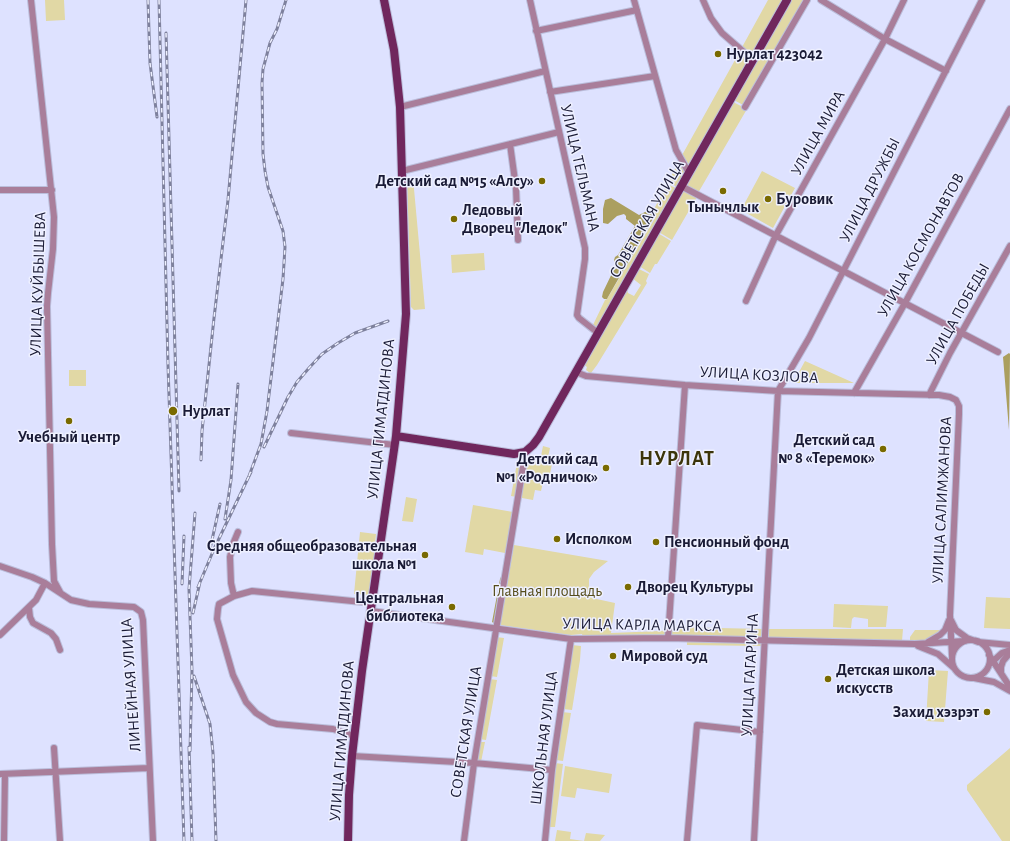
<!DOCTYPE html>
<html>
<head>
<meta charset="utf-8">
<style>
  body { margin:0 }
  canvas { display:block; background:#dee2ff }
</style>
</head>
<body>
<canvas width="1010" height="841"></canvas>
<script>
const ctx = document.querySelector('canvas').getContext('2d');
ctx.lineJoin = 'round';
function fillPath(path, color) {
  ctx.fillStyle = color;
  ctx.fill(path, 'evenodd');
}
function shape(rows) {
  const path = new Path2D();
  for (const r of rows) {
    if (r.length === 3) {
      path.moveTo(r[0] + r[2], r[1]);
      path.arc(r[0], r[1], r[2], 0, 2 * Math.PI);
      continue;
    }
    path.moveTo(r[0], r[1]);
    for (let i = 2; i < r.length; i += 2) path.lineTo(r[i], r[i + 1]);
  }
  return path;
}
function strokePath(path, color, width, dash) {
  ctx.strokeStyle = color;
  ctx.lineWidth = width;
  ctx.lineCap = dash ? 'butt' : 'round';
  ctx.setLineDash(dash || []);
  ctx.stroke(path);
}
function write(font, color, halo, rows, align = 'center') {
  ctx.font = font + ' "Alegreya Sans",sans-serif';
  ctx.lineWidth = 3;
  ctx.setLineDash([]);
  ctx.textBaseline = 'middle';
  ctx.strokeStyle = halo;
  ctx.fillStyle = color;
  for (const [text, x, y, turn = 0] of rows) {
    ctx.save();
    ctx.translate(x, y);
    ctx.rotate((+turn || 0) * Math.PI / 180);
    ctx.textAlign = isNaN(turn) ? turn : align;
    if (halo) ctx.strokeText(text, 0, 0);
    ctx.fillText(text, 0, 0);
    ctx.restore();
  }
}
const green = shape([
  [45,0,64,0,65,20,46,21],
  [768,0,785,0,752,58,741,49],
  [788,0,806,0,745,106,732,99],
  [740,51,751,61,689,171,681,157],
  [731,101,747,109,698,193,683,185],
  [680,159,688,172,679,188,668,182],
  [762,171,795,188,773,228,741,210],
  [407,177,413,178,425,309,414,310,411,307],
  [667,184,678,189,597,332,592,327,605,300,607,299,655,218,656,215,653,211],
  [682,187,698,195,672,240,657,231],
  [656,232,671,241,657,264,655,264,650,273,639,266],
  [484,253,485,270,452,273,451,255],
  [637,268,649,274,646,281,647,283,597,365,591,373,590,373,586,370,587,367,583,364,627,290,628,293,634,296,641,285,632,278],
  [805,361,854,383,793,383],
  [69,370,86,370,86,386,69,386],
  [543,446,550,448,548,457,553,459,549,479,544,478,541,491,535,490,533,500,511,496,517,463,540,461],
  [406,497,417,499,413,522,402,521],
  [473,505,513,512,505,553,484,549,483,555,465,552],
  [360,532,376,534,370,595,354,594],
  [514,545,608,561,594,572,589,579,589,592,592,598,615,603,611,633,661,631,667,630,667,638,583,638,582,634,571,635,500,625],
  [986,597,1010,598,1010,629,984,628],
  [834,604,888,606,886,627,868,627,868,619,854,617,852,619,851,628,833,627],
  [673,627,764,629,764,639,670,638,671,628],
  [768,629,903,629,902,641,767,639],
  [915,630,942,630,923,642,910,642,910,637],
  [496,637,504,638,497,677,490,676],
  [687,640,763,642,762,646,687,645],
  [572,645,581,646,580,660,572,710,563,709],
  [929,670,948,671,944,722,926,721],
  [490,679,497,680,486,740,479,739],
  [562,712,571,713,563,761,556,760],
  [479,742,485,742,481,762,476,761],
  [1010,748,1010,841,1002,841,967,790,967,785],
  [555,763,563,764,555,827,548,827],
  [565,766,612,774,609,793,577,788,575,798,561,796],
  [557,830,571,832,570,839,584,841,586,833,605,835,600,841,555,841]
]);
const forest = shape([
  [611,198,639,215,649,210,654,212,655,215,608,297,607,299,604,299,602,297,603,292,616,265,614,260,615,257,618,255,635,226,626,219,626,216,624,214,617,216,608,224,603,223,603,209,605,200],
  [1009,353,1010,354,1009,430,1003,357],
  [501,577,502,577,495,624,492,622,500,579]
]);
const minor = shape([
  [31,0,54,217,53,249,48,293,47,306,52,544,54,581,60,592],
  [530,0,585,248,585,259,577,315,579,318,598,333],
  [634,0,676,150,689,173],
  [703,0,711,18,722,33,753,60],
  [821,0,885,39,946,71],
  [536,31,637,10],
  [550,92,655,76],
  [400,107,545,71],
  [745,107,807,0],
  [510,144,516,188,518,240],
  [402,171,559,132],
  [681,186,998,352],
  [0,190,52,190],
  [746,301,776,235,885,39,904,0],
  [576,372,586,376,685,385,778,391,939,395,950,397,956,400,959,406,959,414,950,615,952,656],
  [778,391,809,338,982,0],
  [854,393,905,303,1010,109],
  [929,395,950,353,1010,246],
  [291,433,395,445],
  [0,566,32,577,45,583,71,600,89,604,134,607,141,612,143,620,153,841],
  [234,596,231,583,230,557,233,544,238,532],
  [29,608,30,617,33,623,51,633,56,639,60,650],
  [371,611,571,639,668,638,915,644,965,641],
  [951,620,956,630,967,638,978,642,1010,645],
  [0,635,36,600,45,583],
  [668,638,685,385],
  [971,659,19],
  [928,642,940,635,945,630,949,620],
  [918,646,938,654,954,668],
  [989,655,1010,687],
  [991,663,1002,653,1010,650],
  [1001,673,1001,667,1003,661,1010,653],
  [974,678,994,682,1010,691],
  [354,736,333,729,277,724,270,722,256,713,246,702,233,675,217,619,218,609,219,604,234,596,252,591,372,603],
  [54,748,60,841],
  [352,756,474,763,552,770],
  [0,774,149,768],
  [4,841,5,774],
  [464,841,474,763,524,461,521,453],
  [545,841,552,770,571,639],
  [687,841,697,725,760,732],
  [754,841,778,391]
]);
const major = shape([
  [396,436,514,454,525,452,533,445,539,437,787,0],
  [348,841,349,795,352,756,362,671,396,436,406,314,400,107,394,50,384,0]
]);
const rail = shape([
  [148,0,150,63,157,117],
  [159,0,168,365,184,841],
  [166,33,179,491],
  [264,447,288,397,297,382,309,368,322,354,338,343,355,333,388,321],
  [201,460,202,431,214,318,228,200,246,0],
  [249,476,261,444,267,411,283,279,285,247,283,231,268,187,265,171,263,154,262,83,263,69,270,43,277,29,286,0],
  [225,519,231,480,238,384],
  [210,549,220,504],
  [182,584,184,536],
  [198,587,214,549,251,472],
  [193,613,200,582],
  [194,676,210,724,213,753,216,841],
  [189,747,192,841],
  [190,751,192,671,189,589,195,513]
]);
const markers = [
  [718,54,4,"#796a00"],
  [542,181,4,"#796a00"],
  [723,191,4,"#796a00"],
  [768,199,4,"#796a00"],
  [454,219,4,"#796a00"],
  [173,411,5,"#796a00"],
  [69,421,4,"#796a00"],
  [883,449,4,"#796a00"],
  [606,468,4,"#796a00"],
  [557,539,4,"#796a00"],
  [656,542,4,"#796a00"],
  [425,555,4,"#796a00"],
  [628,587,4,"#796a00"],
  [452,607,4,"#796a00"],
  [613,656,4,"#796a00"],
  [828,679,4,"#796a00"],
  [987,712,4,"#796a00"]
];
const poiNames = [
  ["Нурлат 423042",726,54],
  ["Детский сад №15 «Алсу»",534,181,"right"],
  ["Буровик",776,199],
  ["Тынычлык",723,207,"center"],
  ["Ледовый",462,210],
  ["Дворец \"Ледок\"",462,228],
  ["Нурлат",182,411],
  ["Учебный центр",69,437,"center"],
  ["Детский сад",875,440,"right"],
  ["№ 8 «Теремок»",875,458,"right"],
  ["Детский сад",598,459,"right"],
  ["№1 «Родничок»",598,477,"right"],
  ["Исполком",565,539],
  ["Пенсионный фонд",664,542],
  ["Средняя общеобразовательная",417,546,"right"],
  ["школа №1",417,564,"right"],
  ["Дворец Культуры",636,587],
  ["Центральная",444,598,"right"],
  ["библиотека",444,616,"right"],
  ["Мировой суд",621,656],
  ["Детская школа",836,670],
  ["искусств",836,688],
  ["Захид хэзрэт",979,712,"right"]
];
const streetNames = [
  ["УЛИЦА МИРА",818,133,-61],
  ["УЛИЦА ТЕЛЬМАНА",580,168,77],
  ["УЛИЦА ДРУЖБЫ",870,190,-63],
  ["СОВЕТСКАЯ УЛИЦА",647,219,-60],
  ["УЛИЦА КОСМОНАВТОВ",921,245,-61],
  ["УЛИЦА КУЙБЫШЕВА",38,284,-88],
  ["УЛИЦА ПОБЕДЫ",958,314,-61],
  ["УЛИЦА КОЗЛОВА",759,375,3],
  ["УЛИЦА ГИМАТДИНОВА",381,419,-84],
  ["УЛИЦА САЛИМЖАНОВА",942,500,-87],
  ["УЛИЦА КАРЛА МАРКСА",642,625,1],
  ["УЛИЦА ГАГАРИНА",750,675,-87],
  ["ЛИНЕЙНАЯ УЛИЦА",131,685,-94],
  ["СОВЕТСКАЯ УЛИЦА",466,732,-81],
  ["ШКОЛЬНАЯ УЛИЦА",544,738,-83],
  ["УЛИЦА ГИМАТДИНОВА",342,741,-85]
];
const parkNames = [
  ["Главная площадь",547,591]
];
const districtNames = [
  ["НУРЛАТ",677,459]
];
fillPath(green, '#e1d8a5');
fillPath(forest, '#ab9f5f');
strokePath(minor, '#bbbedb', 8);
strokePath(major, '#bbbedb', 10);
strokePath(minor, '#a97e9a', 6);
strokePath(major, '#70275d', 8);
strokePath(rail, '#7e819d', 3);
strokePath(rail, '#eef0ff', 1.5, [4.5]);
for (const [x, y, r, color] of markers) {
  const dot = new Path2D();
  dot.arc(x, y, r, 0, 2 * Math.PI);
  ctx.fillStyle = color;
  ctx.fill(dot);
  strokePath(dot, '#eef0ff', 1.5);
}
write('bold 16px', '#1a1b36', '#eef0ff', poiNames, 'left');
write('16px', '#1a1b36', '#eef0ff', streetNames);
write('16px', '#554c1b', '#eef0ff', parkNames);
ctx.letterSpacing = '1px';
write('bold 20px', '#3c350a', '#eef0ff', districtNames);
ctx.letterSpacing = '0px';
</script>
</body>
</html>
